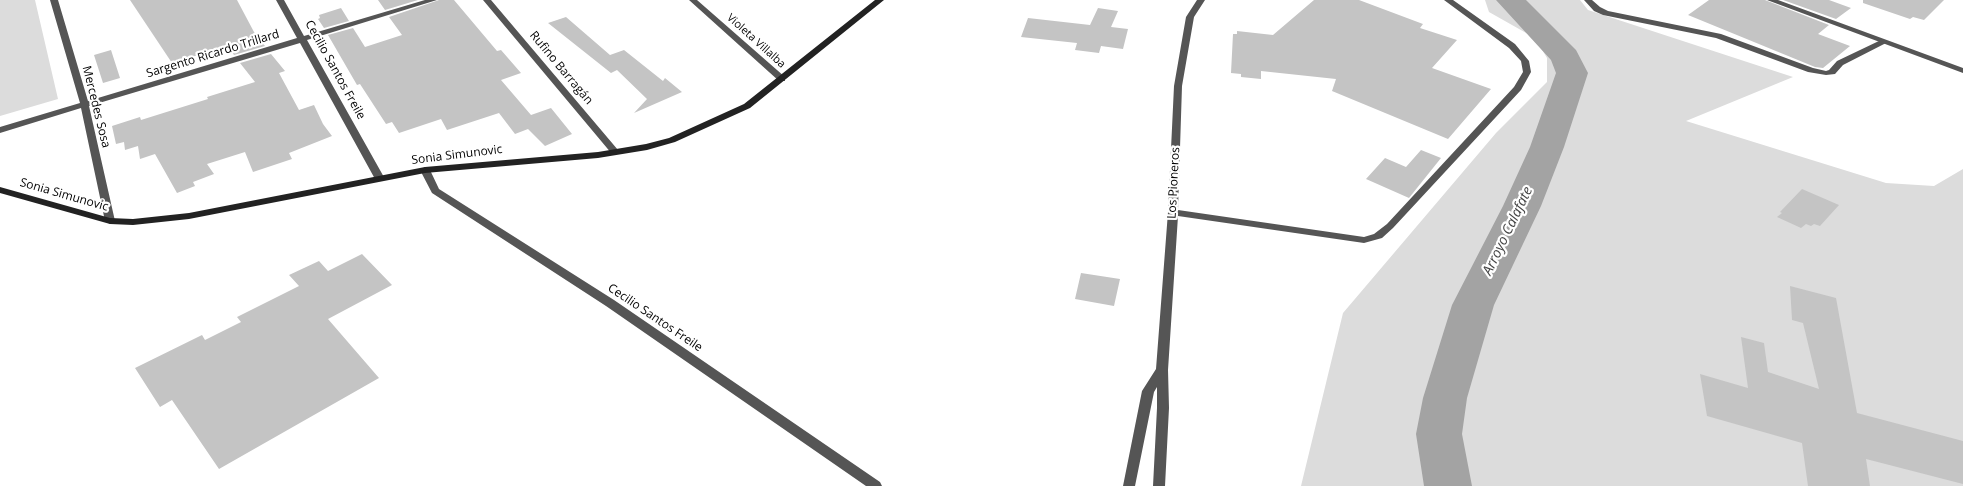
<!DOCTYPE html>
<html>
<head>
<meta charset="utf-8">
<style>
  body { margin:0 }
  canvas { display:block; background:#fff }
</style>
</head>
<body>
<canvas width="1963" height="486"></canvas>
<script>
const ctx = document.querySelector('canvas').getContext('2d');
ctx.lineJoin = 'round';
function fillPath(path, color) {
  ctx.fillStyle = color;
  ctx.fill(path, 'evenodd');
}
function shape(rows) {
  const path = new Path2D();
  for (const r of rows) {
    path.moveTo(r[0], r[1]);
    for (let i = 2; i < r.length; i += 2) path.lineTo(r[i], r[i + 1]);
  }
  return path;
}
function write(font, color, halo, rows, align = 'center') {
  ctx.font = font + ' "Open Sans",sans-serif';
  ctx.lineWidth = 4.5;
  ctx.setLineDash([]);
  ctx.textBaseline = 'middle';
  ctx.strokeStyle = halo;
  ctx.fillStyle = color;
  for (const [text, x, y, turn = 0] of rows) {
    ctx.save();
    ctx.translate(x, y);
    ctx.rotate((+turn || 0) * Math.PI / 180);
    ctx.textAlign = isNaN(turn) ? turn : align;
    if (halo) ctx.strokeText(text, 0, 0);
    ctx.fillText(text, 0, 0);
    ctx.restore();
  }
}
const green = shape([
  [0,0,35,0,58,99,0,116],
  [1485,0,1580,0,1588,10,1793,77,1686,121,1886,183,1934,186,1963,169,1963,486,1301,486,1343,313,1496,133,1547,82,1547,58,1535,38,1489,12]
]);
const river = shape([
  [1496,0,1526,0,1576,50,1588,73,1564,147,1541,206,1494,305,1467,398,1462,434,1472,486,1424,486,1416,434,1423,398,1452,305,1503,206,1530,147,1556,73,1551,60,1496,0]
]);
const building = shape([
  [130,0,237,0,254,32,265,46,234,55,228,46,172,63],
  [378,0,418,0,385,10],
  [439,0,454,0,497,51,501,50,521,73,501,80,531,115,551,108,572,134,545,146,528,129,515,134,499,113,447,130,441,119,399,133,392,122,386,124,360,84,357,85,328,35,353,28,365,47,402,35,389,17],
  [1314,0,1359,0,1423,24,1420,28,1457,40,1432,68,1491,89,1448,139,1332,91,1336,79,1261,71,1261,79,1241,77,1241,74,1231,73,1233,34,1237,34,1237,31,1273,35],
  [1709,0,1765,0,1829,25,1818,34,1850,46,1823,68,1815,67,1688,15],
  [1783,0,1829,0,1851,8,1836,19],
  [1863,0,1944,0,1924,20,1913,17,1910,19,1863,3],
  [341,8,349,21,324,28,318,19,320,18,319,15],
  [1098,8,1118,11,1111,27,1128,29,1123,49,1101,46,1099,53,1075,50,1077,43,1021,37,1028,18,1090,25],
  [566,17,610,55,624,50,663,81,665,78,682,92,634,113,647,99,617,70,611,73,548,23],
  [111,50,120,78,103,83,94,55],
  [271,54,285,71,279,73,299,110,314,105,323,124,332,136,289,153,292,159,253,172,245,152,207,164,214,174,193,182,195,186,177,193,155,154,140,159,138,146,125,150,124,142,116,144,112,126,140,117,141,120,208,99,207,97,255,82,240,63],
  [1421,150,1441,158,1409,198,1366,179,1385,158,1406,167],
  [1802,189,1839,205,1820,226,1814,224,1811,226,1806,224,1801,228,1777,217,1782,213,1780,212],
  [362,254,392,285,328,319,379,378,219,469,172,400,160,407,135,368,202,335,205,340,241,322,237,317,299,286,289,275,319,261,328,271],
  [1081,273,1120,279,1114,306,1075,299],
  [1790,286,1836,298,1857,413,1963,441,1963,484,1866,459,1870,486,1808,486,1802,443,1707,416,1700,374,1748,388,1741,337,1764,343,1768,372,1819,389,1803,323,1792,320]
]);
const lane = shape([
  [1584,0,1592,0,1600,7,1608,11,1721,34,1813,68,1826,71,1829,70,1837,61,1881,40,1884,40,1888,42,1843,65,1835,74,1826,75,1808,72,1716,38,1603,15,1594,11,1584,0]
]);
const street = shape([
  [50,0,58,0,88,101,297,38,276,0,284,0,304,36,425,0,437,0,307,40,385,179,383,181,377,181,375,179,300,43,89,106,115,221,110,224,105,221,81,108,0,133,0,127,80,103,50,0],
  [483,0,491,0,618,150,620,152,618,154,612,154,483,0],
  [689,0,697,0,785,77,785,81,779,81,689,0],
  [1197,0,1205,0,1194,17,1182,86,1178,210,1364,237,1374,234,1387,224,1514,87,1523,72,1521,61,1509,48,1444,0,1453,0,1515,44,1529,61,1531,72,1521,90,1393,228,1382,238,1364,243,1178,216,1168,370,1169,408,1165,486,1153,486,1157,408,1157,387,1154,392,1135,486,1123,486,1142,391,1156,369,1168,212,1174,86,1186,17,1197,0],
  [1767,0,1778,0,1963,68,1963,73,1767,0],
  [425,167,430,170,439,189,614,300,880,482,882,486,866,486,606,306,432,193,420,170,425,167]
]);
const secondary = shape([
  [875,0,884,0,750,108,675,142,647,150,598,158,425,173,189,219,133,225,110,224,0,193,0,187,110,218,133,219,189,213,425,167,598,152,646,144,669,138,744,104,875,0]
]);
const farStreetnames = [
  ["Violeta Villalba",756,41,42]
];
const streetNames = [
  ["Sargento Ricardo Trillard",213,54,-17],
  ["Rufino Barragán",561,68,50],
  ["Cecilio Santos Freile",335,70,61],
  ["Mercedes Sosa",96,107,76],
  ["Sonia Simunovic",457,155,-7],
  ["Los Pioneros",1174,183,-87],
  ["Sonia Simunovic",64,195,16],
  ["Cecilio Santos Freile",655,318,34]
];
const waterNames = [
  ["Arroyo Calafate",1508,231,-64]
];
fillPath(green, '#dcdcdc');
fillPath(river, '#a3a3a3');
fillPath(building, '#c4c4c4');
fillPath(lane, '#555');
fillPath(street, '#555');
fillPath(secondary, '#222');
write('11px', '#000', '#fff', farStreetnames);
write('12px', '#000', '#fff', streetNames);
write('italic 14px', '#444', '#fff', waterNames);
</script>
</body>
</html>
